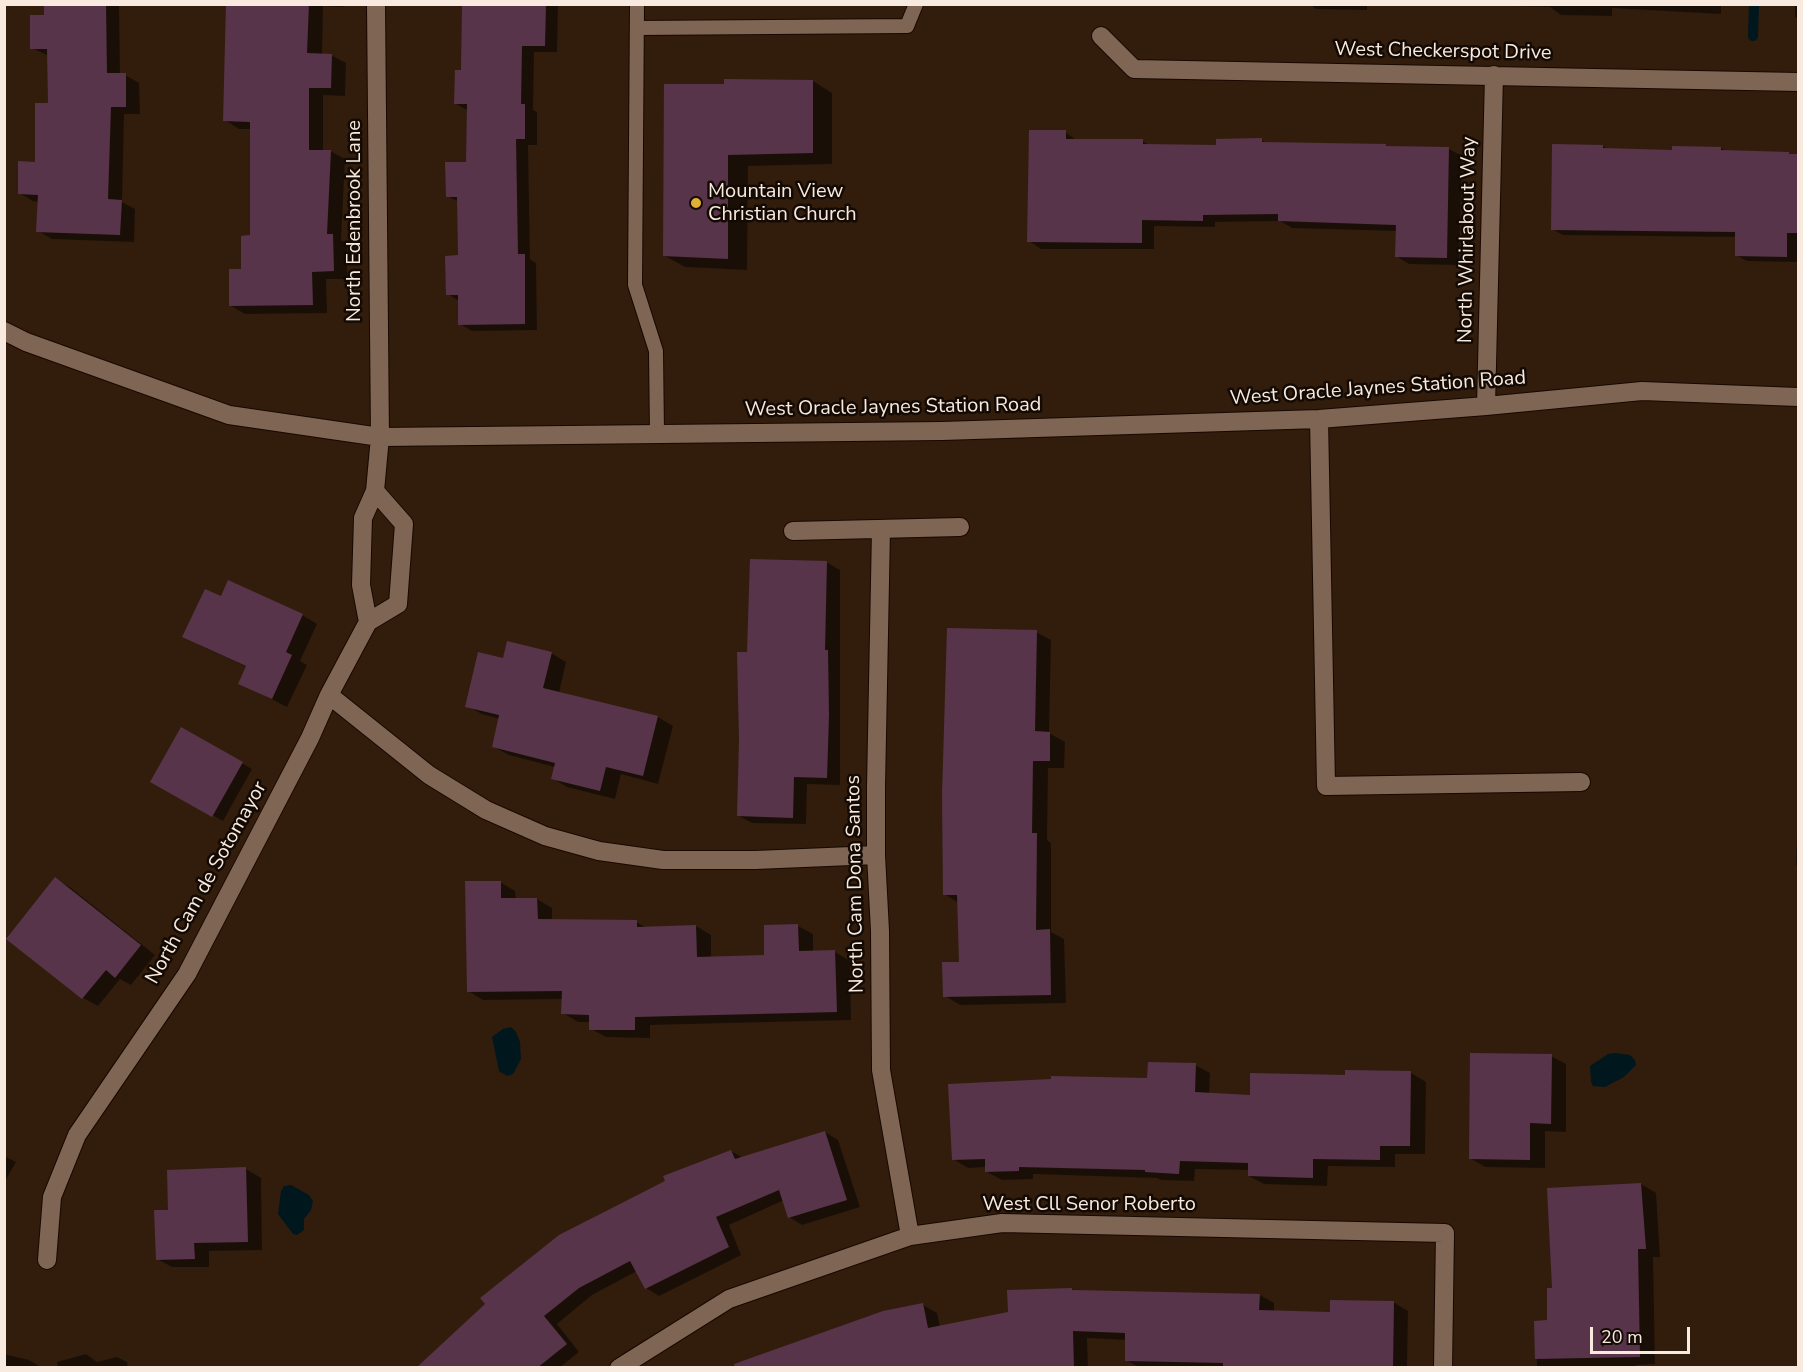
<!DOCTYPE html>
<html>
<head>
<meta charset="utf-8">
<style>
  body { margin:0 }
  #map { position:relative; width:1803px; height:1372px; overflow:hidden; background:#321d0d; font-family:"Nunito Sans",sans-serif }
  canvas { display:block }
  .frame { position:absolute; inset:0; border:6px solid #f9eae0; pointer-events:none }
  .scale { position:absolute; left:1590px; top:1327px; width:100px; height:27px; box-sizing:border-box; border:3px solid #f9eae0; border-top:0; padding-left:8px; font-size:18px; line-height:21px; white-space:nowrap; color:#f9eae0; -webkit-text-stroke:4px #130a04; paint-order:stroke }
</style>
</head>
<body>
<div id="map">
<canvas width="1803" height="1372"></canvas>
<div class="frame"></div>
<div class="scale">20 m</div>
</div>
<script>
const ctx = document.querySelector('canvas').getContext('2d');
ctx.lineJoin = 'round';
function fillPath(path, color) {
  ctx.fillStyle = color;
  ctx.fill(path, 'evenodd');
}
function shape(rows) {
  const path = new Path2D();
  for (const r of rows) {
    path.moveTo(r[0], r[1]);
    for (let i = 2; i < r.length; i += 2) path.lineTo(r[i], r[i + 1]);
  }
  return path;
}
function strokePath(path, color, width, dash) {
  ctx.strokeStyle = color;
  ctx.lineWidth = width;
  ctx.lineCap = dash ? 'butt' : 'round';
  ctx.setLineDash(dash || []);
  ctx.stroke(path);
}
function write(font, color, halo, rows, align = 'center') {
  ctx.font = font + ' "Nunito Sans",sans-serif';
  ctx.lineWidth = 5;
  ctx.setLineDash([]);
  ctx.textBaseline = 'middle';
  ctx.strokeStyle = halo;
  ctx.fillStyle = color;
  for (const [text, x, y, turn = 0] of rows) {
    ctx.save();
    ctx.translate(x, y);
    ctx.rotate((+turn || 0) * Math.PI / 180);
    ctx.textAlign = isNaN(turn) ? turn : align;
    if (halo) ctx.strokeText(text, 0, 0);
    ctx.fillText(text, 0, 0);
    ctx.restore();
  }
}
const water = shape([
  [511,1027,516,1032,520,1042,521,1059,513,1074,507,1076,499,1071,492,1037,503,1029],
  [1615,1053,1630,1055,1635,1060,1636,1065,1624,1077,1605,1087,1593,1086,1591,1082,1590,1066,1608,1054],
  [291,1185,309,1195,313,1201,311,1210,304,1219,304,1230,297,1235,293,1234,278,1214,281,1191,284,1186]
]);
const shadow = shape([
  [45,4,119,4,120,75,125,75,139,83,140,114,124,114,122,202,135,209,134,242,52,239,38,231,39,202,33,201,19,193,36,164,49,104,49,56,32,48,46,16],
  [227,4,344,4,344,7,323,6,322,55,331,55,346,63,345,96,323,95,323,151,330,151,345,159,341,240,347,244,347,279,326,279,327,313,245,314,231,306,251,237,252,129,239,129,225,120],
  [464,4,558,4,557,52,534,52,533,110,537,112,537,145,528,145,530,259,536,263,537,330,472,331,460,324,459,301,448,294,460,257,459,202,447,196,468,164,469,111,456,104,462,72],
  [1309,4,1367,4,1367,10,1316,9],
  [1439,4,1721,4,1721,14,1612,8,1612,16,1561,15,1550,7],
  [1795,4,1798,4,1798,19,1795,17],
  [813,81,832,93,832,164,748,166,747,270,685,267,665,256,726,86],
  [1065,132,1078,141,1142,141,1151,146,1218,146,1261,140,1268,144,1386,145,1391,148,1449,149,1462,156,1459,265,1409,264,1396,256,1397,231,1292,228,1280,221,1215,222,1215,227,1154,226,1154,249,1041,249,1029,241],
  [1553,146,1603,146,1609,150,1673,151,1674,147,1721,148,1728,152,1798,155,1797,262,1747,261,1736,255,1737,237,1563,235,1552,229],
  [826,562,840,570,840,785,807,784,806,824,752,823,739,816,749,653],
  [222,598,302,615,317,624,300,661,307,665,287,707,240,683,247,667,199,645],
  [1036,632,1051,640,1049,733,1065,742,1064,768,1048,768,1047,840,1051,843,1051,932,1064,939,1066,1003,960,1005,945,996,961,963,959,903,944,894],
  [551,653,566,662,559,693,658,717,673,726,658,784,621,774,615,799,567,787,552,778,555,767,509,755,494,747,500,719,482,714,467,706,504,660],
  [182,729,252,769,223,821,152,782],
  [1798,804,1798,866,1796,865],
  [56,879,71,888,155,955,131,985,120,979,98,1006,83,998,8,938],
  [500,882,515,891,516,900,537,899,552,908,552,920,636,922,647,928,696,926,711,935,711,958,766,956,798,926,813,934,813,952,835,952,850,961,851,1020,650,1025,650,1038,606,1037,591,1029,591,1022,578,1022,563,1013,563,999,483,1000,468,991],
  [1551,1056,1566,1064,1566,1132,1545,1131,1545,1168,1485,1167,1470,1158],
  [1195,1065,1210,1073,1209,1094,1251,1096,1347,1077,1411,1073,1426,1082,1425,1154,1395,1154,1395,1167,1328,1166,1327,1186,1264,1184,1249,1176,1249,1170,1195,1169,1194,1181,1161,1180,1157,1178,1033,1174,1033,1179,1002,1180,987,1172,986,1167,968,1168,953,1159,1149,1080],
  [825,1132,838,1140,860,1207,802,1225,789,1217,784,1200,729,1225,741,1255,659,1296,646,1288,637,1271,592,1295,557,1324,579,1352,559,1368,418,1368,731,1151,743,1158],
  [4,1156,16,1162,4,1183],
  [246,1169,261,1178,262,1250,209,1251,209,1267,172,1267,157,1259,170,1211],
  [1641,1184,1656,1193,1660,1257,1653,1257,1655,1364,1636,1365,1635,1368,1537,1368,1536,1322,1549,1322,1554,1289],
  [1072,1289,1075,1291,1260,1295,1274,1303,1274,1312,1331,1314,1393,1302,1408,1311,1407,1368,1140,1368,1126,1360,1127,1340,1087,1338,1088,1368,786,1368,923,1305,937,1313,940,1327,1010,1313],
  [4,1354,29,1360,42,1368,4,1368],
  [86,1354,97,1362,117,1357,127,1362,128,1368,58,1368,57,1362]
]);
const stream = shape([
  [1753,36,1754,4]
]);
const building = shape([
  [44,4,106,4,107,73,126,73,126,107,111,107,108,199,122,200,120,235,36,232,38,195,18,194,18,161,35,162,35,103,48,103,47,49,30,49,30,15,44,15],
  [226,4,309,4,307,53,332,54,331,88,309,88,309,150,331,150,327,234,333,234,334,271,312,272,313,305,229,306,229,269,241,269,241,236,250,235,250,122,223,121],
  [462,4,546,4,545,46,522,46,521,104,525,104,525,139,516,139,518,254,525,254,525,324,458,325,458,295,446,295,445,256,458,255,457,197,446,197,445,162,466,162,467,104,454,104,455,70,461,70],
  [724,79,813,80,813,153,728,155,728,259,663,256,664,84,724,84],
  [1029,130,1066,130,1066,139,1143,139,1143,144,1216,145,1216,139,1262,138,1262,142,1386,144,1386,146,1449,147,1447,258,1395,257,1396,225,1278,221,1278,214,1203,215,1203,221,1142,220,1142,243,1027,242],
  [1552,144,1603,145,1603,148,1672,150,1672,146,1721,147,1721,150,1789,152,1789,154,1798,154,1798,233,1787,233,1787,257,1735,256,1735,232,1551,230],
  [750,559,827,561,825,650,828,650,829,715,827,778,794,777,793,818,737,816,739,740,737,652,747,652],
  [228,580,303,614,286,652,292,655,272,699,238,684,246,666,182,637,205,589,221,596],
  [947,628,1037,630,1035,731,1050,732,1050,761,1033,761,1032,833,1037,833,1036,930,1050,929,1051,995,943,997,942,962,959,962,957,895,943,895,942,794],
  [507,641,552,652,543,688,658,716,643,776,606,767,600,791,551,779,555,763,492,747,499,715,465,707,478,652,503,658],
  [181,727,243,762,212,817,150,782],
  [55,877,141,945,115,978,106,970,82,999,6,939],
  [465,881,501,881,501,898,537,898,538,919,637,920,637,927,696,925,697,957,764,955,764,925,798,924,799,951,835,950,837,1012,635,1017,635,1030,589,1030,589,1015,561,1014,562,991,467,992],
  [1470,1053,1552,1054,1551,1124,1530,1123,1530,1160,1469,1159],
  [1148,1062,1196,1063,1195,1092,1250,1095,1250,1073,1345,1075,1345,1070,1411,1071,1410,1146,1380,1146,1380,1160,1313,1159,1313,1178,1248,1176,1248,1163,1180,1161,1179,1174,1145,1172,1145,1170,1019,1167,1019,1171,985,1172,985,1159,952,1160,948,1084,1051,1079,1051,1076,1147,1078],
  [825,1131,847,1200,788,1218,779,1190,716,1217,729,1247,645,1289,630,1261,579,1288,544,1316,567,1344,537,1368,416,1368,485,1304,480,1298,559,1235,665,1181,663,1176,731,1150,735,1159],
  [246,1167,248,1242,194,1243,195,1259,156,1260,154,1210,168,1210,167,1170],
  [1641,1183,1646,1249,1638,1249,1640,1357,1535,1359,1534,1321,1547,1320,1547,1288,1552,1288,1547,1188],
  [1072,1288,1072,1290,1260,1294,1259,1310,1330,1312,1330,1300,1394,1301,1393,1368,1223,1368,1223,1363,1125,1361,1125,1333,1073,1331,1074,1368,735,1368,734,1364,883,1311,923,1303,928,1328,1008,1312,1007,1290]
]);
const service = shape([
  [637,4,635,285,656,351,657,434],
  [637,28,907,26,916,4]
]);
const minor = shape([
  [1101,36,1134,69,1798,82],
  [4,331,26,342,229,415,380,437,942,431,1319,419,1486,406,1642,391,1798,397],
  [1486,406,1494,75],
  [1319,419,1326,786,1581,782],
  [881,530,876,787,876,855,880,931,881,1070,910,1236],
  [793,531,960,527],
  [368,622,361,585,363,518,375,491,380,437,376,4],
  [329,695,429,775,486,810,545,836,599,851,663,860,755,860,876,855],
  [47,1260,52,1197,77,1135,187,974,310,738,329,695,368,622,398,604,404,524,375,491],
  [619,1368,729,1299,910,1236,1002,1223,1445,1233,1443,1368]
]);
const markers = [
  [696,203,6,"#e2af34"]
];
const streetNames = [
  ["West Checkerspot Drive",1443,52,1],
  ["North Edenbrook Lane",355,221,-90],
  ["North Whirlabout Way",1468,240,-89],
  ["West Oracle Jaynes Station Road",1378,389,-4],
  ["West Oracle Jaynes Station Road",893,408,-1],
  ["North Cam de Sotomayor",207,883,-61],
  ["North Cam Dona Santos",856,884,-91],
  ["West Cll Senor Roberto",1089,1205]
];
const poiNames = [
  ["Mountain View",708,192],
  ["Christian Church",708,215]
];
fillPath(water, '#00171e');
fillPath(shadow, '#0007');
strokePath(stream, '#00171e', 10);
fillPath(building, '#57344a');
strokePath(service, '#190700', 16);
strokePath(minor, '#190700', 20);
strokePath(service, '#7f6654', 14);
strokePath(minor, '#7f6654', 18);
for (const [x, y, r, color] of markers) {
  const dot = new Path2D();
  dot.arc(x, y, r, 0, 2 * Math.PI);
  ctx.fillStyle = color;
  ctx.fill(dot);
  strokePath(dot, '#130a04', 2);
}
write('20px', '#f9eae0', '#130a04', streetNames);
write('20px', '#f9eae0', '#130a04', poiNames, 'left');
</script>
</body>
</html>
